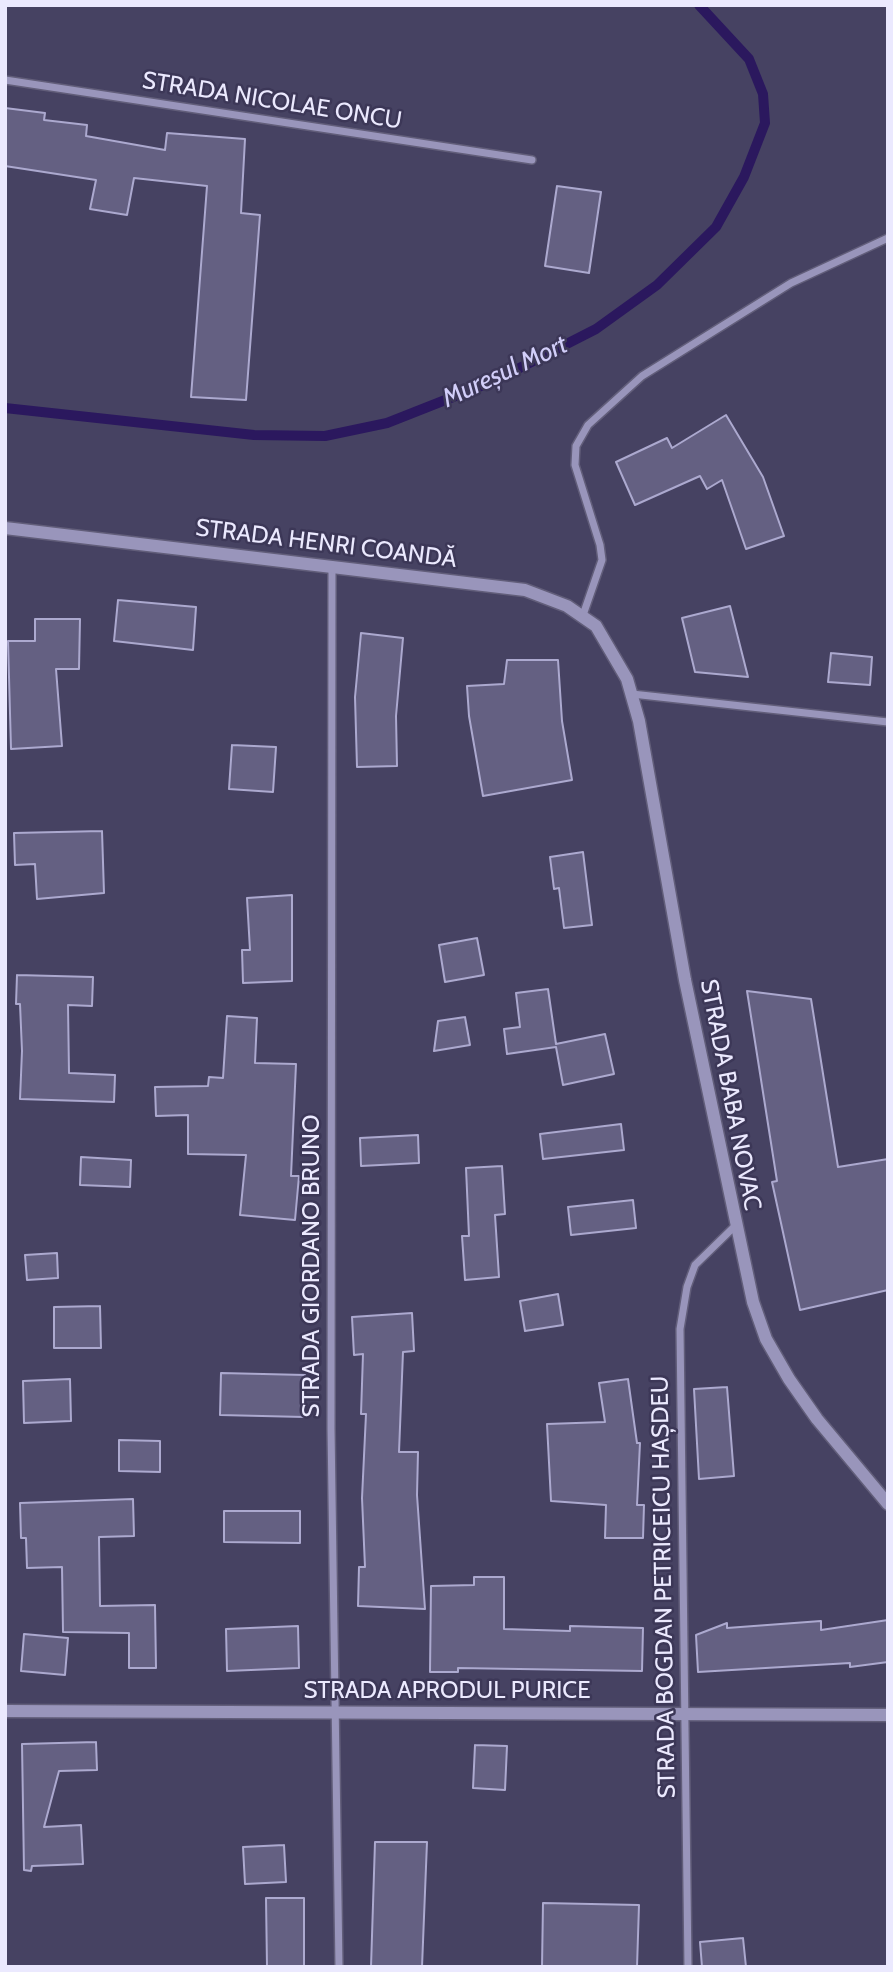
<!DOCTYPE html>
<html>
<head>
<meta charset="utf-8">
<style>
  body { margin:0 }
  #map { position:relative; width:893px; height:1972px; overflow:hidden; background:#464262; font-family:Cabin,sans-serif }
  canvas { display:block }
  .frame { position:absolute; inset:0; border:7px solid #ebe9fe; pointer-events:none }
</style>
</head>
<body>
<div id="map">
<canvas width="893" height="1972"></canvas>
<div class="frame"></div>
</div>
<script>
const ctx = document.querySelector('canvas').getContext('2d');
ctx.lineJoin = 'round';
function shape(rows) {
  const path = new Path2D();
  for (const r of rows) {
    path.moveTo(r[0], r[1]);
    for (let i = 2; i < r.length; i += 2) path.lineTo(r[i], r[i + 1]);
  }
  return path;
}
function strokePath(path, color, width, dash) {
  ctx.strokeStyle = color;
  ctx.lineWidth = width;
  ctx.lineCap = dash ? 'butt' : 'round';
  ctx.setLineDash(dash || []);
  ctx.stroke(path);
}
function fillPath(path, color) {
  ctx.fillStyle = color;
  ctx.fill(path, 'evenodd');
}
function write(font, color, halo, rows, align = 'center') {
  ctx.font = font + ' Cabin,sans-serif';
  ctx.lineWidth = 5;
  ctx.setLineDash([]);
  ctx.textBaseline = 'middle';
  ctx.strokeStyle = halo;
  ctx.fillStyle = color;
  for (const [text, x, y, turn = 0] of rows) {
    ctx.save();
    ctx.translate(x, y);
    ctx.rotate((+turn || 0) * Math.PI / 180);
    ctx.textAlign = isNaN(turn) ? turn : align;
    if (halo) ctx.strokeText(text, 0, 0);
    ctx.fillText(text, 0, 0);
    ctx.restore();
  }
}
const stream = shape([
  [5,408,254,435,325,436,387,423,496,380,596,329,657,285,716,227,744,177,765,123,763,94,749,59,699,5]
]);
const building = shape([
  [5,108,45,113,44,120,87,125,86,136,165,150,167,133,245,139,241,213,260,215,246,400,191,397,207,186,134,178,127,215,90,209,96,180,5,166,5,108],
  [557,186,601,192,589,273,545,266,557,186],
  [726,415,763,477,784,536,746,549,722,480,707,489,700,476,635,505,616,462,667,438,672,448,726,415],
  [118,600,196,607,193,650,114,641,118,600],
  [730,606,748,677,695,672,682,618,730,606],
  [35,619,80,619,79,669,56,669,62,746,11,749,8,641,35,641,35,619],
  [361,633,403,638,396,716,397,766,357,767,355,697,361,633],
  [831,653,872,657,870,685,828,682,831,653],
  [507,660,558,660,562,721,572,780,483,796,469,716,467,686,504,684,507,660],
  [232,745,276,747,273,792,229,789,232,745],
  [102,831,104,893,37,899,35,864,15,865,14,833,102,831],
  [583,852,592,925,564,928,559,888,554,889,550,857,583,852],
  [292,895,292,981,243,983,242,950,250,950,247,898,292,895],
  [477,938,484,975,445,982,439,945,477,938],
  [17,975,93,977,92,1006,68,1005,69,1073,115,1075,114,1102,20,1099,22,1051,20,1004,16,1004,17,975],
  [548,989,556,1044,605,1034,614,1074,563,1085,556,1047,507,1054,504,1029,520,1027,516,993,548,989],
  [747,991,811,999,838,1167,888,1159,888,1290,800,1310,772,1182,777,1181,747,991],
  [227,1016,257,1018,255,1063,296,1064,291,1176,299,1176,295,1220,240,1215,246,1155,188,1154,188,1115,156,1116,155,1087,208,1086,209,1077,223,1078,227,1016],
  [465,1017,470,1045,434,1051,438,1021,465,1017],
  [621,1124,624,1150,543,1159,540,1134,621,1124],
  [418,1135,419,1163,361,1166,360,1138,418,1135],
  [81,1157,131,1160,130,1187,80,1185,81,1157],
  [502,1166,505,1214,495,1215,499,1277,465,1280,462,1236,469,1236,466,1168,502,1166],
  [633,1200,636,1228,571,1235,568,1207,633,1200],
  [57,1253,58,1278,27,1280,25,1255,57,1253],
  [558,1294,563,1325,525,1331,520,1301,558,1294],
  [100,1306,101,1348,54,1348,54,1307,100,1306],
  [412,1313,414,1351,403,1352,399,1452,418,1452,417,1495,425,1609,358,1606,359,1567,365,1567,362,1498,366,1414,361,1414,363,1354,354,1355,352,1317,412,1313],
  [221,1373,305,1375,304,1417,220,1415,221,1373],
  [70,1379,71,1421,24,1423,23,1381,70,1379],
  [628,1379,637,1443,640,1443,637,1505,644,1505,643,1538,605,1538,606,1505,551,1501,547,1424,605,1422,599,1383,628,1379],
  [727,1387,734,1476,699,1479,694,1389,727,1387],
  [119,1440,160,1441,160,1472,119,1471,119,1440],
  [133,1499,134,1536,99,1537,100,1606,155,1605,156,1668,129,1668,129,1633,63,1632,62,1567,27,1568,26,1538,21,1538,20,1503,133,1499],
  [224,1511,300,1511,300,1543,224,1542,224,1511],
  [474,1577,504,1577,504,1629,570,1631,570,1626,643,1628,642,1671,458,1668,458,1672,430,1672,431,1586,474,1585,474,1577],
  [888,1620,888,1662,850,1667,850,1663,698,1672,696,1635,727,1623,727,1628,821,1621,821,1630,888,1620],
  [298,1626,299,1668,227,1671,226,1629,298,1626],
  [24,1634,68,1638,65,1675,21,1671,24,1634],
  [96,1742,97,1770,59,1771,44,1827,81,1825,83,1864,32,1866,31,1871,24,1870,22,1744,96,1742],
  [475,1745,507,1746,505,1790,473,1788,475,1745],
  [375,1842,427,1842,422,1967,371,1967,375,1842],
  [284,1845,286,1882,245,1884,243,1847,284,1845],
  [266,1898,304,1898,304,1967,267,1967,266,1898],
  [543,1903,639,1905,637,1967,542,1967,543,1903],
  [743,1938,746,1967,702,1967,700,1942,743,1938]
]);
const minor = shape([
  [5,80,532,160],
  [332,565,331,1428,339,1967],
  [583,615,602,560,600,545,575,465,576,446,588,425,642,376,791,283,888,238],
  [632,694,888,722],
  [688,1967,680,1329,687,1287,695,1265,735,1226]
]);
const tertiary = shape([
  [5,528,525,590,567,606,596,626,627,679,639,721,685,980,753,1302,766,1339,789,1379,817,1419,888,1504],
  [5,1711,888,1715]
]);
const streetNames = [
  ["STRADA NICOLAE ONCU",272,101,9],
  ["STRADA HENRI COANDĂ",326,544,7],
  ["STRADA BABA NOVAC",730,1095,79],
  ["STRADA GIORDANO BRUNO",312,1266,-90],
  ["STRADA BOGDAN PETRICEICU HAȘDEU",664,1587,-91],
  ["STRADA APRODUL PURICE",447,1691]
];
const waterNames = [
  ["Mureșul Mort",505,372,-25]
];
strokePath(stream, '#2b185e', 10);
fillPath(building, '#646082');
strokePath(building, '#aca9cf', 2);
strokePath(minor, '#625e7a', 10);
strokePath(tertiary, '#625e7a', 15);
strokePath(minor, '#9995bb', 7);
strokePath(tertiary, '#9995bb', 12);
write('24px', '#ebe9fe', '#3c3757', streetNames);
write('italic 26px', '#d2cef9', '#3c3757', waterNames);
</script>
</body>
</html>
